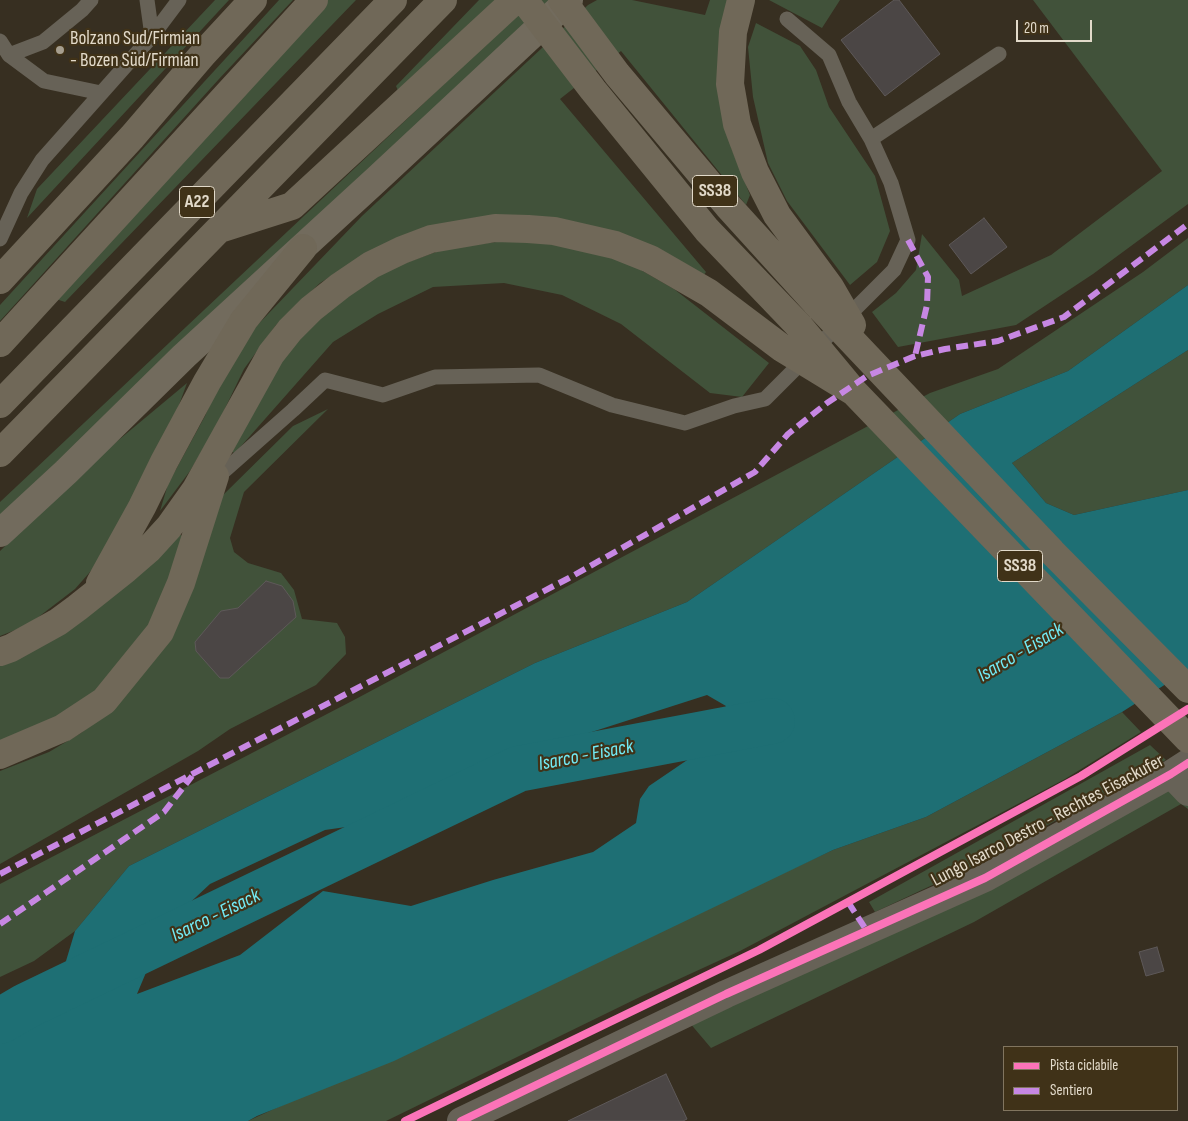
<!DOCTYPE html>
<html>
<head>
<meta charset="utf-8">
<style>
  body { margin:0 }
  #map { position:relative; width:1188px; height:1121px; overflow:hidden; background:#372f21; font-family:"Sofia Sans Condensed",sans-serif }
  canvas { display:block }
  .legend { position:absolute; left:1003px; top:1046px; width:175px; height:65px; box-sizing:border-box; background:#403218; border:1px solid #81755f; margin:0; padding:6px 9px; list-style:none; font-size:15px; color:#e2daca }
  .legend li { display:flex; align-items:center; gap:10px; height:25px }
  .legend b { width:25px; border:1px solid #81755f }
  .scale { position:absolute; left:1016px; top:20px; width:76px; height:22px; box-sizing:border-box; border:2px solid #e2daca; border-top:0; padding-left:6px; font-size:15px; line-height:18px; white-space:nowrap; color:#e2daca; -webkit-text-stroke:4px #403218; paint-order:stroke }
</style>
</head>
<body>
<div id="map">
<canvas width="1188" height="1121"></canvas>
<ul class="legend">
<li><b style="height:6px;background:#fb73b8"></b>Pista ciclabile</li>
<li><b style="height:6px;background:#c787e3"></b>Sentiero</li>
</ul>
<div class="scale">20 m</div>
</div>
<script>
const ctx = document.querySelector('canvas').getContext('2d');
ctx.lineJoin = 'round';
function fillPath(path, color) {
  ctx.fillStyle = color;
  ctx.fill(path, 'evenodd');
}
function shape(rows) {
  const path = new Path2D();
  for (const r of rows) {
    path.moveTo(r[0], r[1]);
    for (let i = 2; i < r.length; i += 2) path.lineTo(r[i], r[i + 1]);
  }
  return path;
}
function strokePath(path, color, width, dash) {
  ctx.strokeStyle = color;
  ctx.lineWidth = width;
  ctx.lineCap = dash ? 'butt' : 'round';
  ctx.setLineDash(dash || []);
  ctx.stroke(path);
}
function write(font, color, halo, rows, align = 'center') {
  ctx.font = font + ' "Sofia Sans Condensed",sans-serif';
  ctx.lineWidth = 4.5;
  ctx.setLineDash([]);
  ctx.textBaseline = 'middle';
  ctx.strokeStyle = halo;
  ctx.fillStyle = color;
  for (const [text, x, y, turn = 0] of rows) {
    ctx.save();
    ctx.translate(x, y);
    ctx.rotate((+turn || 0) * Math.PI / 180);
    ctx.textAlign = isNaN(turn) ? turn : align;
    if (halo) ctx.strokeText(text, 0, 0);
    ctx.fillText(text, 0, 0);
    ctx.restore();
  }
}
const green = shape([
  [215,0,229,0,27,218,37,189],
  [279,0,293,0,219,79,0,321,0,305],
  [323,0,356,0,65,302,56,299],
  [479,0,503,0,399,93,396,86],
  [531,0,558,0,0,522,0,502,424,103],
  [597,0,632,0,705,15,710,0,731,0,731,147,750,195,746,205,621,51,560,99,706,272,702,278,607,232,373,250,320,283,276,325,244,369,216,427,190,471,160,511,168,484,205,416,219,383,246,337,362,216,588,5],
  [769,0,840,0,822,28],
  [1033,0,1188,0,1188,204,1093,274,1016,325,898,347,872,312,896,293,916,270,922,234,959,280,962,296,1051,255,1162,171],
  [756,23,800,46,816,70,829,107,875,176,890,231,877,262,850,285,787,201,768,163,753,97,748,47],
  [1188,238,1188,285,1068,371,960,414,687,602,535,663,129,866,75,931,34,961,0,977,0,884,352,701,930,393,998,369,1143,272],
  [515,240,569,245,627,262,674,289,769,363,742,397,710,393,621,324,562,295,504,283,433,287,378,314,333,342,235,453,232,452,275,366,305,328,350,292,394,267,450,247],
  [1188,350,1188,490,1074,515,1046,503,1012,463],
  [187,383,171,427,97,564,75,589,28,625,0,636,0,551,91,463],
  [328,409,244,492,230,538,234,552,248,563,281,573,294,590,302,619,337,623,345,637,346,654,316,685,230,729,198,751,0,864,0,771,49,752,81,733,118,703,219,499,293,426],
  [181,535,185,539,149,626,96,694,50,724,0,742,0,663,174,537],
  [1122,712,1141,732,1065,779,740,951,642,996,386,1121,248,1121,833,850,926,817],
  [1150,745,1166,760,973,866,875,912,869,902],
  [1170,787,1188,798,1188,809,1181,804,974,922,711,1048,689,1022]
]);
const water = shape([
  [1188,285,1188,350,1012,463,1046,503,1074,515,1188,490,1188,670,1122,712,926,817,833,850,394,1061,257,1116,248,1121,0,1121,0,1010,63,971,75,931,129,866,535,663,687,602,960,414,1068,371],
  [707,695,726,706,699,752,649,786,640,799,636,823,593,852,493,880,411,906,323,891,240,955,137,994,166,925,210,884,325,830,388,821,520,755]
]);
const river = shape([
  [0,1021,26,1006,518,769,772,721]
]);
const building = shape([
  [894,0,899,0,940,54,885,96,841,40,894,0],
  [984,218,1007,247,971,274,949,245,984,218],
  [266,581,282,586,293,601,296,617,229,678,220,678,196,651,195,642,221,611,238,608,266,581],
  [1157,947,1164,971,1146,976,1139,952,1157,947],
  [666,1074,687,1119,683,1121,568,1121,666,1074]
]);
const lane = shape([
  [147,0,152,36],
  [787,19,829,55,849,102,871,139,999,54],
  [0,41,9,55,43,42,82,10,91,0],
  [9,55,44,81,101,93],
  [0,239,21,193,42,160,152,36,179,0],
  [215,479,293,410,325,380,383,395,435,377,539,375,612,405,685,423,734,406,765,399,894,270,908,240,891,183,871,139]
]);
const street = shape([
  [1171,774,1188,792],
  [461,1121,726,994,985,878,1171,774,1188,763]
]);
const primary = shape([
  [0,533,66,472,184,356,377,179,569,0]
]);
const highway = shape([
  [524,0,593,90,707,230,800,327,854,392,1188,739],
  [562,0,617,74,728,206,817,304,1052,552,1188,689],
  [741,0,733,32,730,84,737,124,755,172,777,215,830,287,852,325],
  [223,228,292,206,515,0],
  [0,280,132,137,204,53,253,0],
  [0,343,314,0],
  [0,404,393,0],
  [0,453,443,0],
  [100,583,142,507,164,462,207,382,244,320,303,248],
  [0,652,11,648,58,622,77,608,126,569,148,550,169,527,196,489,271,354,290,330,311,309,340,286,371,265,402,250,431,239,495,228,528,229,554,231,615,245,650,259,709,293,782,348,854,392],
  [0,755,63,728,104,701,160,632,181,583,215,476]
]);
const quiet = shape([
  [908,240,928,277,927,305,915,356],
  [0,874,569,578,682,514,755,472,788,434,827,403,867,376,915,356,945,349,998,341,1064,317,1188,224],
  [848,902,867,931],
  [0,924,164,812,192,776]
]);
const cycleway = shape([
  [405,1121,759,950,1081,776,1188,709],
  [461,1121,726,994,985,878,1171,774,1188,763]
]);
const markers = [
  [60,50,5,"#a69e8f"]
];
const shields = [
  [715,191,45],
  [197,202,35],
  [1020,566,45]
];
const shieldNames = [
  ["SS38",715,191],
  ["A22",197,202],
  ["SS38",1020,566]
];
const poiNames = [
  ["Bolzano Sud/Firmian",70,39],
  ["- Bozen Süd/Firmian",70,61]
];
const streetNames = [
  ["Lungo Isarco Destro - Rechtes Eisackufer",1048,821,-28]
];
const waterNames = [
  ["Isarco - Eisack",1021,653,-31],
  ["Isarco - Eisack",586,756,-11],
  ["Isarco - Eisack",216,916,-26]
];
fillPath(green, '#41523a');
fillPath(water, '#1e6f74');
strokePath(river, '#1e6f74', 46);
fillPath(building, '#4b4645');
strokePath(building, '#5e5959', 1);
strokePath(lane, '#676257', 15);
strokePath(street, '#676257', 28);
strokePath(primary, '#726b5d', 28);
strokePath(highway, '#706858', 28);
strokePath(quiet, '#c787e3', 6, [12, 6]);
strokePath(cycleway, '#fb73b8', 8);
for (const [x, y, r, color] of markers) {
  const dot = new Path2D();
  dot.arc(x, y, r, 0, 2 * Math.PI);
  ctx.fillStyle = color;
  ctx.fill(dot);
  strokePath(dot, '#403218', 2);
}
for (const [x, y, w] of shields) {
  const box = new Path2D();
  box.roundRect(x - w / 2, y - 15.5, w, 31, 4);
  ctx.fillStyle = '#403218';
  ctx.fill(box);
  strokePath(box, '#e2daca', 1);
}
write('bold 18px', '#e2daca', null, shieldNames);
write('19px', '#e2daca', '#403218', poiNames, 'left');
write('19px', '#e2daca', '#403218', streetNames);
write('italic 20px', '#72ecf7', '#403218', waterNames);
</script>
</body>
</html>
